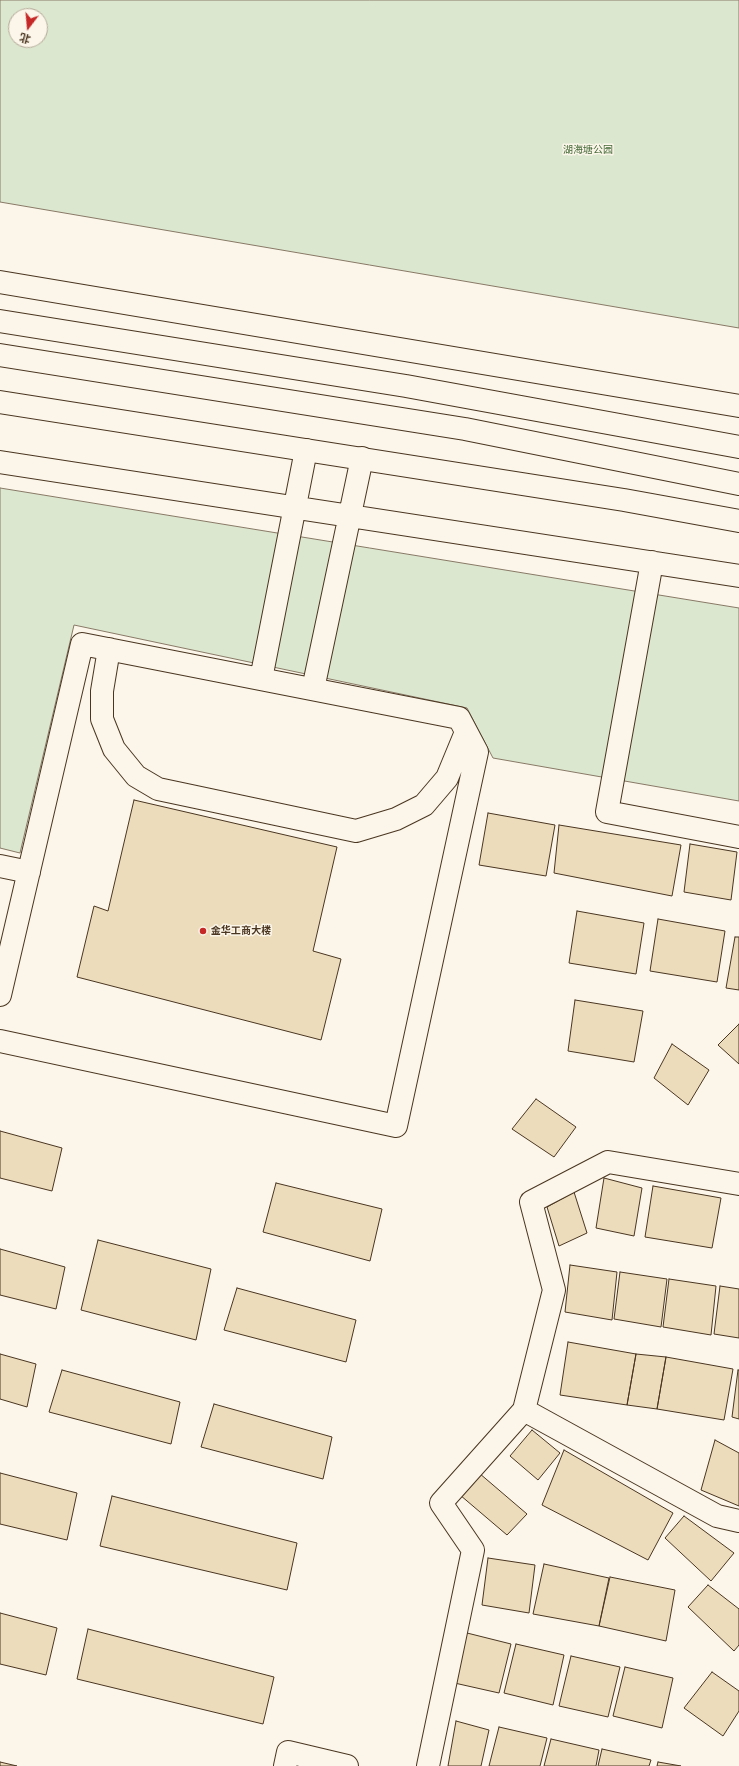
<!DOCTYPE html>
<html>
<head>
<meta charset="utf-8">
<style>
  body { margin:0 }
  #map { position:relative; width:739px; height:1766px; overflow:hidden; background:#fbf6e9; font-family:"IBM Plex Sans","Noto Sans SC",sans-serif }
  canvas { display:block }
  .north { position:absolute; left:8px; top:8px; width:40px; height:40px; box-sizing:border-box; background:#fbf6e9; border:1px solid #b4a999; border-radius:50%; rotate:196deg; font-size:11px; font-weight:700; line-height:16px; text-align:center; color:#4a3520 }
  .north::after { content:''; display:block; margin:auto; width:14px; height:18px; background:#c62828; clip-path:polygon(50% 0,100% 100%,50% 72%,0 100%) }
</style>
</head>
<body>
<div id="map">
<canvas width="739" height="1766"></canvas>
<div class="north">北</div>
</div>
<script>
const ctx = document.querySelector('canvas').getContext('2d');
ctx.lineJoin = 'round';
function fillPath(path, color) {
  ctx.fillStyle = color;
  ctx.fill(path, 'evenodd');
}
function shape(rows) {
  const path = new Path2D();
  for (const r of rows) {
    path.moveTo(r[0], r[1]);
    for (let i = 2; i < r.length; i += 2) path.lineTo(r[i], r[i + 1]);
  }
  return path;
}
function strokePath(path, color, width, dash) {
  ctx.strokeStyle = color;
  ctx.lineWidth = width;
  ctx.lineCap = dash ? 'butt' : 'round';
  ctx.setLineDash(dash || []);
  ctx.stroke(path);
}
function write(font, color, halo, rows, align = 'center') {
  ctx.font = font + ' "IBM Plex Sans","Noto Sans SC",sans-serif';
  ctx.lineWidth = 3;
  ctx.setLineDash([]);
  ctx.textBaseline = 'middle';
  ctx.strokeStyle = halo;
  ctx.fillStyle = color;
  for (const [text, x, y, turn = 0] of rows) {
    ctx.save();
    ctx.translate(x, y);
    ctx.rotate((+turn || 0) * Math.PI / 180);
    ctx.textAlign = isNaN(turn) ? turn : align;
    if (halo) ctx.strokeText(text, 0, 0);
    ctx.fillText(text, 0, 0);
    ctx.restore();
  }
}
const green = shape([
  [0,0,739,0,739,328,0,202,0,0],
  [16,16,40,16,40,40,16,40,16,16],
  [0,488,739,608,739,801,493,758,467,708,74,625,20,853,0,848,0,488]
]);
const building = shape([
  [134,800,337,847,313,951,341,959,321,1040,77,977,94,906,108,911,134,800],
  [488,813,555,825,546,876,479,865,488,813],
  [559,825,681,845,672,896,554,873,559,825],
  [690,844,737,852,731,900,684,892,690,844],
  [577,911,644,923,636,974,569,963,577,911],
  [658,919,725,931,717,982,650,971,658,919],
  [735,937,739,937,739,990,726,988,735,937],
  [575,1000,643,1011,634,1062,568,1051,575,1000],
  [739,1024,739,1064,718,1045,739,1024],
  [672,1044,709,1070,688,1105,654,1078,672,1044],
  [536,1099,576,1127,554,1157,512,1129,536,1099],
  [0,1131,62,1148,52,1191,0,1178,0,1131],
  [604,1178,642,1188,634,1236,596,1228,604,1178],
  [276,1183,382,1209,370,1261,263,1232,276,1183],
  [653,1186,721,1198,712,1248,645,1237,653,1186],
  [574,1192,587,1233,559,1246,547,1207,574,1192],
  [98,1240,211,1269,196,1340,81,1310,98,1240],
  [0,1249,65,1267,56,1309,0,1295,0,1249],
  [570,1265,617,1272,612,1320,565,1312,570,1265],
  [620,1272,667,1279,661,1327,614,1319,620,1272],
  [669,1279,716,1286,711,1335,663,1327,669,1279],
  [720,1286,739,1289,739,1338,714,1334,720,1286],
  [237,1288,356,1320,346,1362,224,1330,237,1288],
  [568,1342,636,1354,627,1405,560,1395,568,1342],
  [0,1354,36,1364,27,1407,0,1399,0,1354],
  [636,1354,666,1357,657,1409,627,1405,636,1354],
  [666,1357,733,1369,724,1420,657,1409,666,1357],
  [62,1370,180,1402,171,1444,49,1412,62,1370],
  [738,1370,739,1370,739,1419,732,1417,738,1370],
  [214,1404,332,1437,323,1479,201,1447,214,1404],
  [532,1430,560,1453,538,1480,510,1456,532,1430],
  [715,1440,739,1453,739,1506,701,1490,715,1440],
  [564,1450,673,1513,648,1560,542,1505,564,1450],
  [0,1473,77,1493,67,1540,0,1524,0,1473],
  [479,1473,527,1514,507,1535,460,1495,479,1473],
  [112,1496,297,1543,287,1590,100,1546,112,1496],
  [684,1516,734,1553,711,1581,665,1538,684,1516],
  [488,1558,535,1565,529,1613,482,1605,488,1558],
  [544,1564,609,1578,599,1626,533,1614,544,1564],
  [610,1577,675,1590,666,1641,599,1626,610,1577],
  [708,1585,739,1609,739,1645,734,1651,688,1607,708,1585],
  [0,1613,57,1628,46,1675,0,1664,0,1613],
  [88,1629,274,1677,263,1724,77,1679,88,1629],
  [463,1632,511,1644,499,1693,450,1682,463,1632],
  [516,1644,564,1655,553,1705,504,1693,516,1644],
  [571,1656,620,1667,608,1717,559,1706,571,1656],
  [625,1667,673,1678,662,1728,613,1716,625,1667],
  [712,1672,739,1691,739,1711,723,1736,684,1708,712,1672],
  [456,1721,489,1730,481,1766,448,1766,456,1721],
  [499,1727,547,1738,540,1766,489,1766,499,1727],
  [551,1739,599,1750,596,1766,544,1766,551,1739],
  [602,1749,651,1760,649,1766,598,1766,602,1749],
  [0,1762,17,1766,0,1766,0,1762],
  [658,1762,681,1766,657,1766,658,1762]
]);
const minor = shape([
  [0,462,739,576],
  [652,562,607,812,739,837],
  [109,649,102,691,102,719,114,749,136,776,158,789,356,831,396,819,424,805,447,778,466,732],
  [261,679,306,450],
  [313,689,362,458],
  [0,866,29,872],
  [0,995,82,644,459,718,477,752,396,1126,0,1041],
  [524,1410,717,1516,739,1521],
  [285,1766,288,1752,347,1766],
  [428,1766,473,1550,441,1503,524,1410,554,1290,531,1202,608,1162,739,1184]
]);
const major = shape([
  [0,282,739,406],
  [0,321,406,386,739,447],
  [0,355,465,429,739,484],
  [0,402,624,500,739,521]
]);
const markers = [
  [203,931,4,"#c62828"]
];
const parkNames = [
  ["湖海塘公园",588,150]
];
const poiNames = [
  ["金华工商大楼",211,931]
];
fillPath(green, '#dce7d0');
strokePath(green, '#887966', 1);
fillPath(building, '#ecdcbc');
strokePath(building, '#4a3520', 1);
strokePath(minor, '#4a3520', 24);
strokePath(major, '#4a3520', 24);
strokePath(minor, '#fbf6e9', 22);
strokePath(major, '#fbf6e9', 22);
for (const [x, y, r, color] of markers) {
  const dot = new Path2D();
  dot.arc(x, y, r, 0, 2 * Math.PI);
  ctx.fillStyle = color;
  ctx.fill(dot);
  strokePath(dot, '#fbf6e9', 1.5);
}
write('10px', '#436837', '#fbf6e9', parkNames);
write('bold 10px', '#4a3520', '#fbf6e9', poiNames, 'left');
</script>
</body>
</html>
